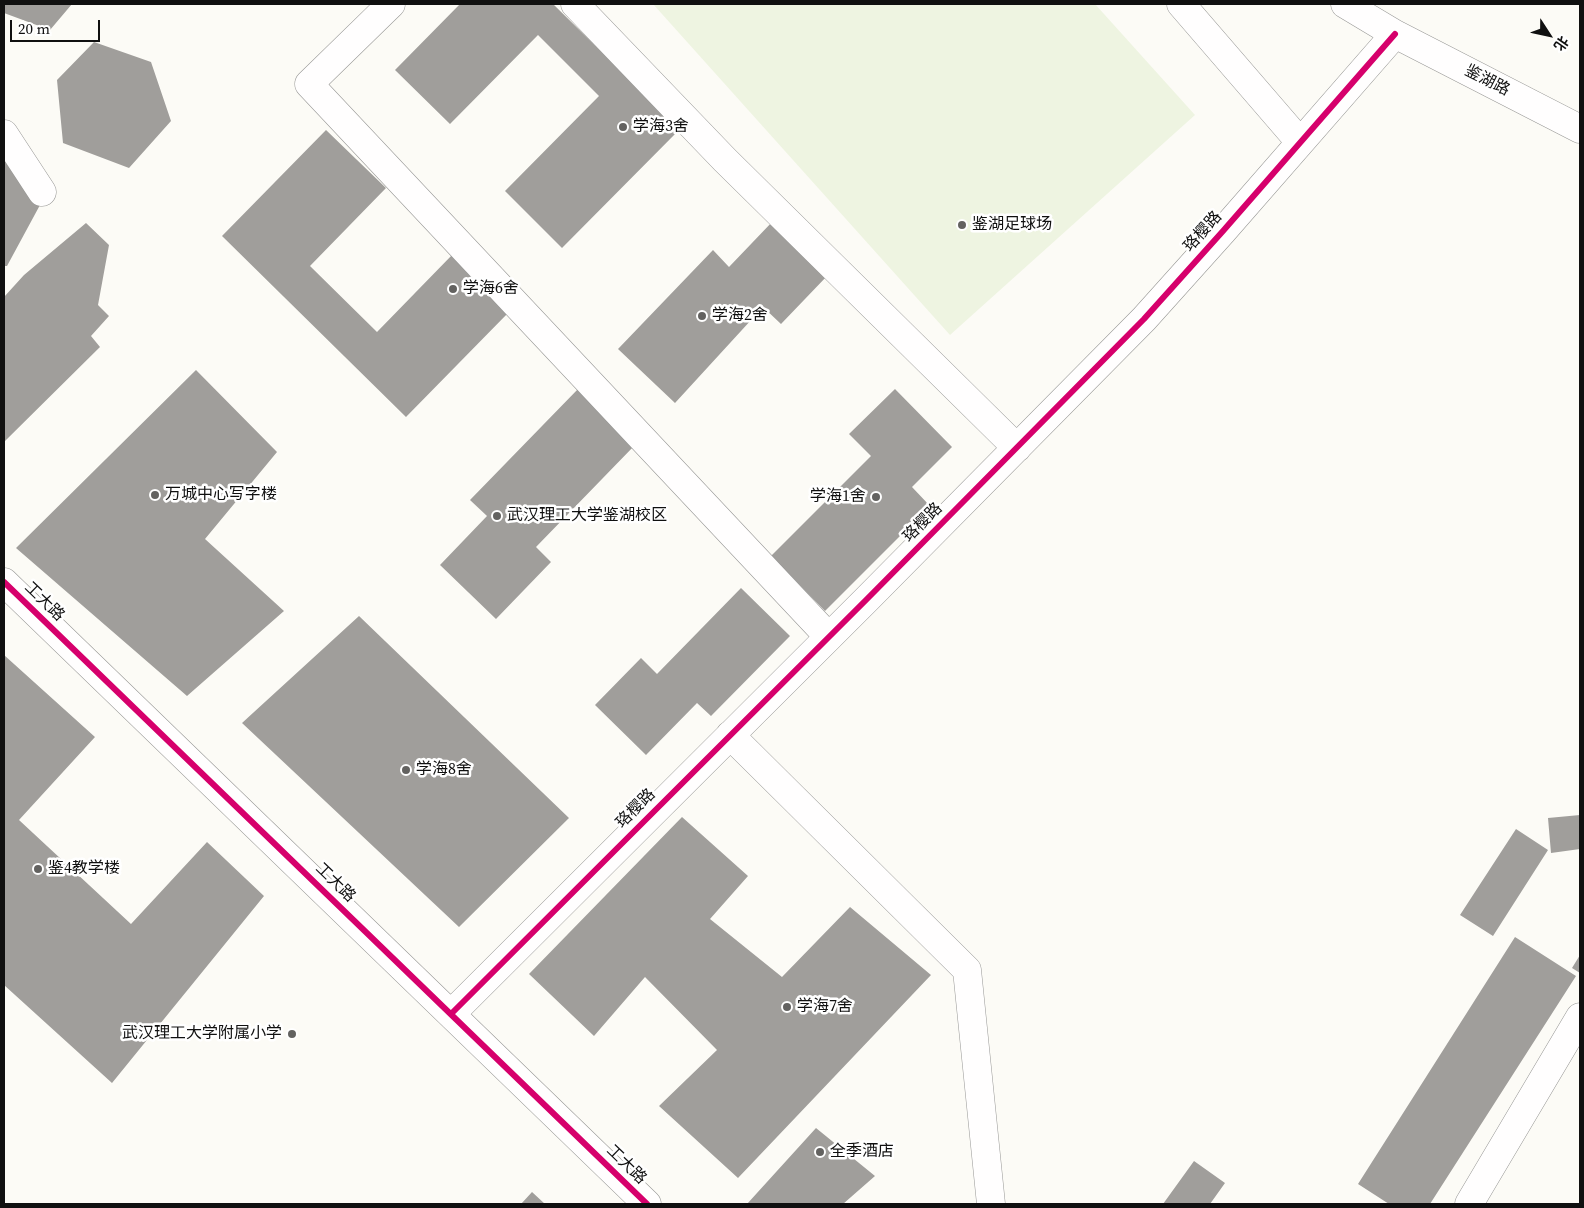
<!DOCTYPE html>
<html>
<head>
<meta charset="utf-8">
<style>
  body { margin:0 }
  #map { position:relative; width:1584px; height:1208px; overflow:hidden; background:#fcfbf6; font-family:"Source Serif 4","Noto Sans SC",serif }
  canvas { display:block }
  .frame { position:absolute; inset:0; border:5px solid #101010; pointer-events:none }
  .north { position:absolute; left:1524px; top:10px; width:50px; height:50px; -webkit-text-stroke:4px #fff; paint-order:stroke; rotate:125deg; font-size:14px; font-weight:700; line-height:20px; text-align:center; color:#101010 }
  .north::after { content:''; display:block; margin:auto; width:18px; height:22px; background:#101010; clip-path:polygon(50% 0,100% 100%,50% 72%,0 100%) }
  .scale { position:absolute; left:10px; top:20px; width:90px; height:22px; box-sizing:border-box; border:2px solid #101010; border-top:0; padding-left:6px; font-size:15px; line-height:18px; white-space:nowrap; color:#101010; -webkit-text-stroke:4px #fff; paint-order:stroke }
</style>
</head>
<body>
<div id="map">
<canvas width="1584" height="1208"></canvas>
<div class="frame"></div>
<div class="north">北</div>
<div class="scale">20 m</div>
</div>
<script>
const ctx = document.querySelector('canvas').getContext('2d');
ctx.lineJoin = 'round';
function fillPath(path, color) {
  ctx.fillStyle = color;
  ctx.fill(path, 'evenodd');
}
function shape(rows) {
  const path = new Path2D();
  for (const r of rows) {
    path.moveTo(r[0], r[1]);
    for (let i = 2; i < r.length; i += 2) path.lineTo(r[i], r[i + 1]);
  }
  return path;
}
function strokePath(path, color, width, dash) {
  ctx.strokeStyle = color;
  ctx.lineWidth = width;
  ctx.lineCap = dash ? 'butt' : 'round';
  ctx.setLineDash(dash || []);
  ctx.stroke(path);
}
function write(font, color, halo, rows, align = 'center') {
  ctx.font = font + ' "Source Serif 4","Noto Sans SC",serif';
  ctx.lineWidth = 5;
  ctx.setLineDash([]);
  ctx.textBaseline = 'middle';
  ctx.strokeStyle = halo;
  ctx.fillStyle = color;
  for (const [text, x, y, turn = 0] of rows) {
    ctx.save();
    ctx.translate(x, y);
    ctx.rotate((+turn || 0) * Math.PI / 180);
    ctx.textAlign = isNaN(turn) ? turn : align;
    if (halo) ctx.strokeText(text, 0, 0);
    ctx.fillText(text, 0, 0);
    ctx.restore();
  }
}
const pitch = shape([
  [653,4,1095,4,1195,115,950,335]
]);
const building = shape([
  [4,4,72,4,50,30,4,13],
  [460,4,553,4,680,129,562,248,505,191,599,96,538,35,450,124,395,70],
  [94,42,151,62,171,121,129,168,63,143,57,80],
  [326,130,386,188,310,266,377,332,452,255,509,312,406,417,222,236],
  [4,151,40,205,7,266,4,266],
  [773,221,828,275,781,324,763,307,675,403,618,349,713,250,729,267],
  [86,223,109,245,98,305,109,316,91,336,100,347,4,442,4,297,24,275],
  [196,370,277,452,205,539,284,611,187,696,16,548],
  [578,389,635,445,536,547,551,562,496,619,440,565,487,516,470,500],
  [895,389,952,447,912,487,930,506,825,611,771,556,871,456,849,434],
  [741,588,790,636,711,716,697,703,646,755,595,705,641,658,657,674],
  [359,616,569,818,459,927,242,723],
  [4,655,95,737,19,820,131,924,207,842,264,896,112,1083,4,985],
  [1580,815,1580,849,1551,853,1548,818],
  [682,817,748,876,710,919,782,977,850,907,931,975,738,1178,659,1106,717,1050,645,977,594,1036,529,974],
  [1516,829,1548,850,1493,936,1460,915],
  [1515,937,1576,976,1430,1204,1389,1204,1358,1184],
  [1580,955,1580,973,1572,968],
  [816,1128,875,1176,843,1204,747,1204],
  [1194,1161,1225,1183,1210,1204,1163,1204],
  [532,1192,545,1204,521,1204]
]);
const minor = shape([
  [391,4,309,84,828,636],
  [575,4,725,160,1017,448],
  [1181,4,1300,142],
  [1345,4,1395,34,1580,129],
  [4,134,42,192],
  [4,582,647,1204],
  [730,735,967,970,991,1204],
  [451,1014,866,600,1144,319,1223,231,1395,34],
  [1469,1204,1580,1017]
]);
const cycleway = shape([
  [4,582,647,1204],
  [451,1014,866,600,1144,319,1223,231,1395,34]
]);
const markers = [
  [623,127,5,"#636260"],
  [962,225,5,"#636260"],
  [453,289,5,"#636260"],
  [702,316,5,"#636260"],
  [155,495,5,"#636260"],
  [876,497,5,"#636260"],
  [497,516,5,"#636260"],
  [406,770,5,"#636260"],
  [38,869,5,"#636260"],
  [787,1007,5,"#636260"],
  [292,1034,5,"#636260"],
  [820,1152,5,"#636260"]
];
const streetNames = [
  ["鉴湖路",1487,81,27],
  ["珞樱路",1203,232,-48],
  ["珞樱路",923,523,-45],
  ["工大路",44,602,44],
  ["珞樱路",636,809,-45],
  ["工大路",335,883,44],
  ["工大路",626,1165,44]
];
const poiNames = [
  ["学海3舍",633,127],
  ["鉴湖足球场",972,225],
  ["学海6舍",463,289],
  ["学海2舍",712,316],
  ["万城中心写字楼",165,495],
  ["学海1舍",866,497,"right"],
  ["武汉理工大学鉴湖校区",507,516],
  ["学海8舍",416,770],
  ["鉴4教学楼",48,869],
  ["学海7舍",797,1007],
  ["武汉理工大学附属小学",282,1034,"right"],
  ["全季酒店",830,1152]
];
fillPath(pitch, '#eef4e1');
fillPath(building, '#a09e9b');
strokePath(minor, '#969694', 29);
strokePath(minor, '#fffefe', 28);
strokePath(cycleway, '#d6006c', 6);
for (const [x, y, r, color] of markers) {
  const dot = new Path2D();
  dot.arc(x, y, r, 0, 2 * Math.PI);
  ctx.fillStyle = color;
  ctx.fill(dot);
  strokePath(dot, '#fff', 2);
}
write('16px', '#101010', '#fff', streetNames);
write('16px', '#101010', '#fff', poiNames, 'left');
</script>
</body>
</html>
